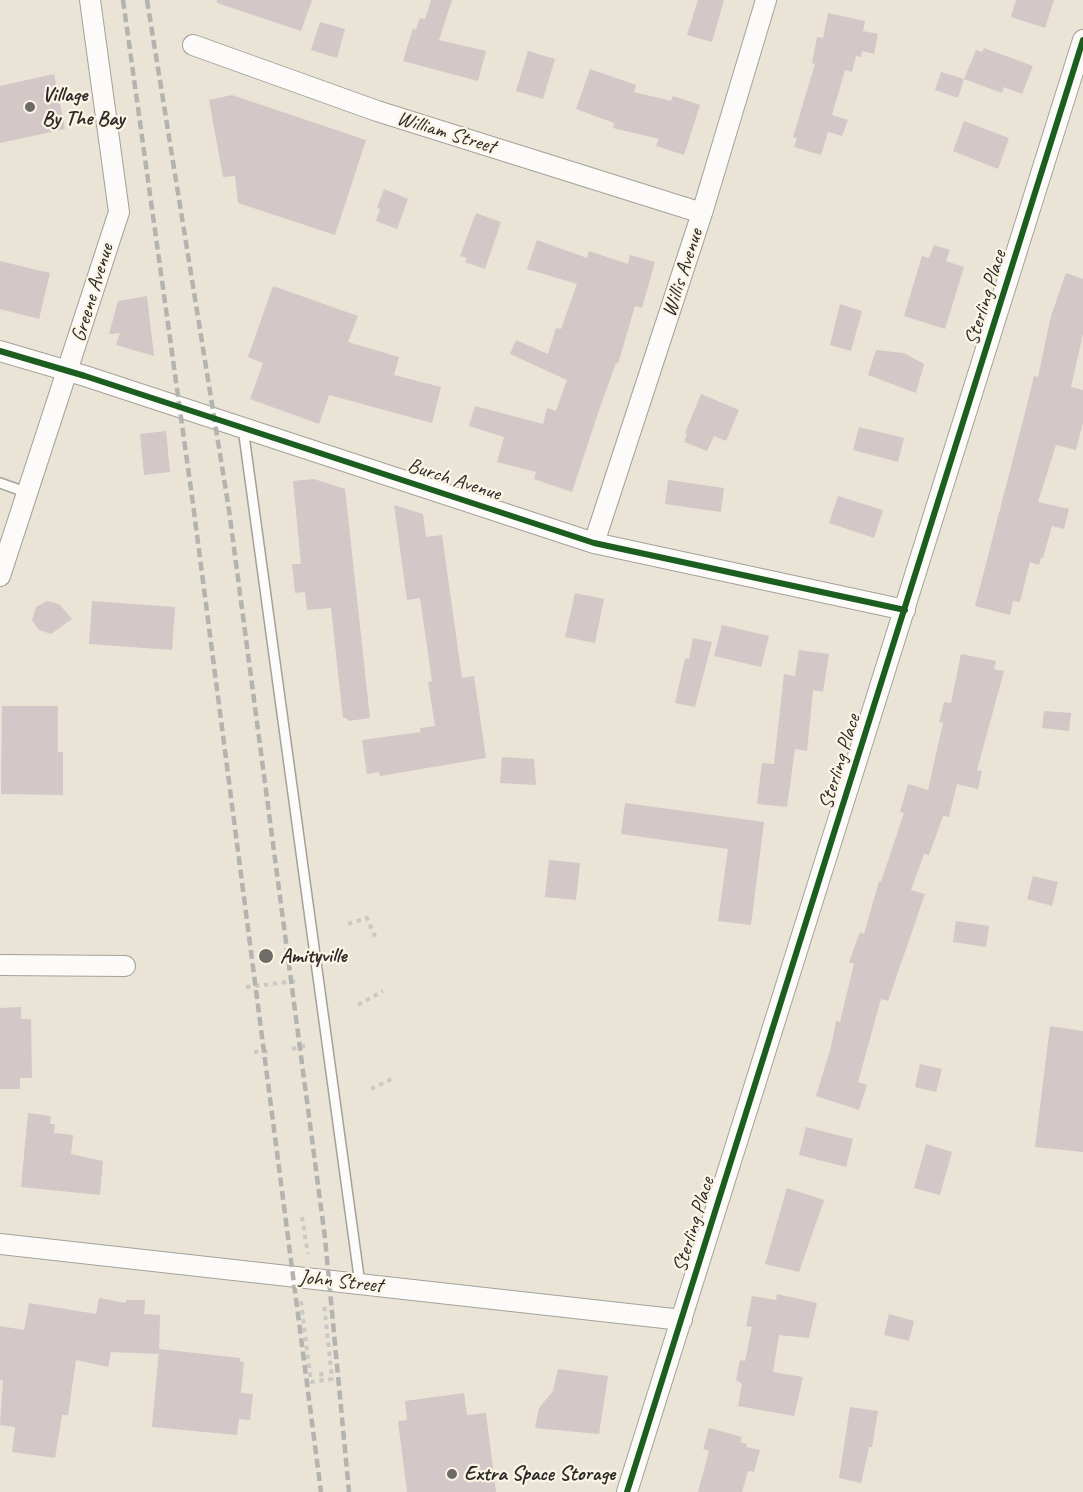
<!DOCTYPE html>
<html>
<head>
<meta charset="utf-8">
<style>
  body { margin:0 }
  canvas { display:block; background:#e9e4d5 }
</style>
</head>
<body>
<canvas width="1083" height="1492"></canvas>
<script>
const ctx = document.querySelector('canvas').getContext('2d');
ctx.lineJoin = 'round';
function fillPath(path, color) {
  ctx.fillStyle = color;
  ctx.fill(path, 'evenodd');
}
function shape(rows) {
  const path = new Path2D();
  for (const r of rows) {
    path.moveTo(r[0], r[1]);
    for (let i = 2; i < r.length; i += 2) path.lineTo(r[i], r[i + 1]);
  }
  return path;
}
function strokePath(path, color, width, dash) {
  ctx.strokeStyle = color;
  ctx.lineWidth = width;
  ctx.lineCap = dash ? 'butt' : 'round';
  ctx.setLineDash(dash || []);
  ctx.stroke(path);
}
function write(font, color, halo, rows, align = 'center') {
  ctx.font = font + ' Caveat,sans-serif';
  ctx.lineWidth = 4.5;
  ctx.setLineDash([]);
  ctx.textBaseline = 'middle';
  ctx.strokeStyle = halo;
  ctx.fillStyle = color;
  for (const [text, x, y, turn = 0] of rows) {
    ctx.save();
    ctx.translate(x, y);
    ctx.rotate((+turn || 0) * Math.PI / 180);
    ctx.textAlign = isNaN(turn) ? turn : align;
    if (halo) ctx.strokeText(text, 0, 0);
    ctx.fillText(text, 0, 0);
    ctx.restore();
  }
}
const building = shape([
  [217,0,312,0,301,31,217,3],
  [431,0,452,0,439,40,486,51,478,81,403,61,413,28,416,30,420,18,425,19],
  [698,0,724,0,712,42,687,35],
  [1016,0,1054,0,1045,28,1011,17],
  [828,13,865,21,863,31,878,34,874,54,862,51,861,57,856,56,852,72,845,70,832,115,848,120,842,136,828,132,821,155,794,147,797,138,793,137,815,64,812,63,817,37,823,38],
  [320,22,345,29,337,58,311,50],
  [984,48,1033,66,1022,94,1004,87,1002,93,964,79,976,50,982,52],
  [528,51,555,59,543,99,516,91],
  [590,69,636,85,634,92,671,101,673,96,700,105,684,155,656,146,659,139,613,128,614,123,576,109],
  [941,72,964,79,958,98,935,90],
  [54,74,65,129,0,143,0,86],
  [232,95,366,140,335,235,238,203,235,176,223,177,209,100],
  [964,121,1009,138,998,169,953,151],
  [384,189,408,199,397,229,376,221,380,209,377,208],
  [476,213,501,222,485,269,465,262,467,258,460,256],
  [537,240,587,258,589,251,628,264,630,255,655,262,642,308,635,306,618,364,616,363,599,410,572,492,534,479,536,472,497,462,504,437,469,426,475,406,543,424,547,408,556,411,567,380,510,354,516,340,548,354,556,328,561,329,577,284,527,269],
  [934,245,950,250,946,261,964,267,945,329,904,316,922,256,929,258],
  [0,261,50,273,39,319,0,309],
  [1066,273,1083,279,1083,334,1071,387,1083,390,1083,423,1076,450,1056,445,1038,502,1069,509,1064,529,1052,526,1043,558,1041,558,1039,565,1030,562,1020,602,1013,601,1010,615,975,606,1029,397,1034,376,1038,377,1051,316],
  [273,286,358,316,348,342,399,357,394,375,441,387,432,423,329,395,319,424,250,399,263,363,248,357],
  [147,296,154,356,116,345,120,333,109,334,118,301],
  [840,304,862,311,851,351,830,345],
  [876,350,904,353,924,364,916,393,868,375],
  [701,394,739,410,726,441,714,436,707,451,684,442,687,434,685,433],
  [859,427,904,438,898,462,853,450],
  [166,431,170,472,144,475,140,434],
  [314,479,345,489,370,718,348,721,347,718,343,718,331,608,307,610,305,592,295,593,292,564,301,564,293,481],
  [668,480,724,488,721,512,665,504],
  [838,496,883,510,874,538,829,523],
  [394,505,423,514,426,537,442,535,462,678,474,676,486,758,380,776,379,772,367,774,362,740,421,732,420,728,435,726,428,682,432,681,420,598,407,600],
  [575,593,604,599,595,643,565,637],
  [47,601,59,604,72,619,51,634,39,630,32,620,36,607],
  [92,601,175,607,172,650,89,644],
  [722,625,769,636,761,667,714,656],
  [693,638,712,642,695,707,675,703,685,658,689,659],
  [799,650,829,654,823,692,813,690,807,751,795,749,787,807,757,804,762,763,774,764,784,674,795,676],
  [961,654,996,661,994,669,1004,671,977,770,982,771,978,789,957,784,949,817,943,816,929,855,924,854,911,890,925,894,888,1001,881,999,858,1082,867,1085,859,1110,816,1096,831,1047,836,1021,840,1022,854,964,849,962,860,932,864,934,879,881,881,882,904,813,900,812,908,784,928,790,943,723,939,722,944,702,951,703],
  [2,706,58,706,58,752,63,752,63,795,1,794],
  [1044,711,1071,713,1069,731,1042,728],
  [502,757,534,759,536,785,500,783],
  [625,803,764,822,751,925,718,921,728,849,621,834],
  [549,860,580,863,576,900,545,897],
  [1033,876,1058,882,1052,906,1027,899],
  [956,921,989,926,986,947,953,942],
  [21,1007,21,1019,31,1019,32,1078,20,1078,20,1089,0,1089,0,1008],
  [1050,1026,1083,1031,1083,1152,1035,1147],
  [920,1064,942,1069,936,1092,915,1087],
  [28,1113,51,1116,50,1124,55,1124,54,1133,73,1135,71,1154,103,1161,100,1195,21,1187],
  [806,1127,853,1139,846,1167,799,1155],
  [926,1144,952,1152,940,1195,914,1188],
  [787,1188,824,1200,799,1272,765,1264],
  [777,1294,817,1303,809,1338,779,1335,773,1372,803,1377,794,1416,738,1406,742,1384,736,1380,740,1360,745,1361,752,1327,746,1326,752,1296,776,1300],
  [99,1298,126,1303,126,1300,145,1300,144,1314,160,1315,159,1354,111,1352,108,1367,76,1360,68,1415,62,1415,55,1458,12,1452,15,1427,0,1425,3,1380,0,1380,0,1326,24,1330,29,1303,96,1314],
  [889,1314,914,1321,909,1341,884,1335],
  [159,1349,240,1358,240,1361,244,1362,241,1393,253,1394,250,1420,239,1419,237,1435,152,1427],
  [558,1369,608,1376,599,1434,535,1428,539,1408,553,1391],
  [464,1393,467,1415,486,1413,496,1492,407,1492,398,1421,407,1420,405,1401],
  [850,1407,878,1411,872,1447,869,1447,861,1483,839,1478],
  [709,1428,742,1437,740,1442,747,1444,746,1447,760,1450,754,1472,748,1471,742,1492,698,1492,709,1451,703,1449]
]);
const path = shape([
  [348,924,367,918,376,939],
  [246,987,297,981],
  [358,1005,383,991],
  [292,1049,305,1046],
  [254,1052,272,1051],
  [371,1089,394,1078],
  [302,1217,308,1254],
  [301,1301,311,1382,332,1379,324,1304],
  [321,1372,322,1380]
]);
const service = shape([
  [243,428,360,1284],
  [0,483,28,493]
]);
const minor = shape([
  [193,45,377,111,702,213],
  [0,351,85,376,594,543,905,610],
  [594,543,702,213,766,0],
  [0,576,119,212,90,0],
  [0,965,125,966],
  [0,1244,682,1320],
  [627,1492,1083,40]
]);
const rail = shape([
  [123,0,193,504,321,1492],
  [147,0,229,510,325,1238,349,1492]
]);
const cycleway = shape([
  [0,351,85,376,594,543,905,610],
  [627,1492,1083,40]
]);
const markers = [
  [30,107,6,"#6e6c66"],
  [266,956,8,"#6e6c66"],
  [452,1474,6,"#6e6c66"]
];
const poiNames = [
  ["Village",42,95],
  ["By The Bay",42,119],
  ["Amityville",280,956],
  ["Extra Space Storage",464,1474]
];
const streetNames = [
  ["William Street",446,133,17],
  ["Willis Avenue",683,273,-72],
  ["Greene Avenue",93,293,-73],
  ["Sterling Place",986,298,-73],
  ["Burch Avenue",454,480,18],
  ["Sterling Place",840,762,-73],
  ["Sterling Place",694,1225,-73],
  ["John Street",341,1282,6]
];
fillPath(building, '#d3c7c8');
strokePath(service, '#a4a199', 12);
strokePath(minor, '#a4a199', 22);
strokePath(path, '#cac9c6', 4, [4.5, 4.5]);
strokePath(service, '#fcfbf9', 9);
strokePath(minor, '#fcfbf9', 20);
strokePath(rail, '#b3b3b0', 4.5, [9, 4.5]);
strokePath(cycleway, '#1b5e20', 6);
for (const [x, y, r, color] of markers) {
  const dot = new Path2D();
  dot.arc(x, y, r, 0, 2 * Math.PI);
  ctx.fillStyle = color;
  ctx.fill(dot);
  strokePath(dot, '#fcf5e5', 2);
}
write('bold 21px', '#2b2b2b', '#fcf5e5', poiNames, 'left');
write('21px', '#2b2b2b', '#fcf5e5', streetNames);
</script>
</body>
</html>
